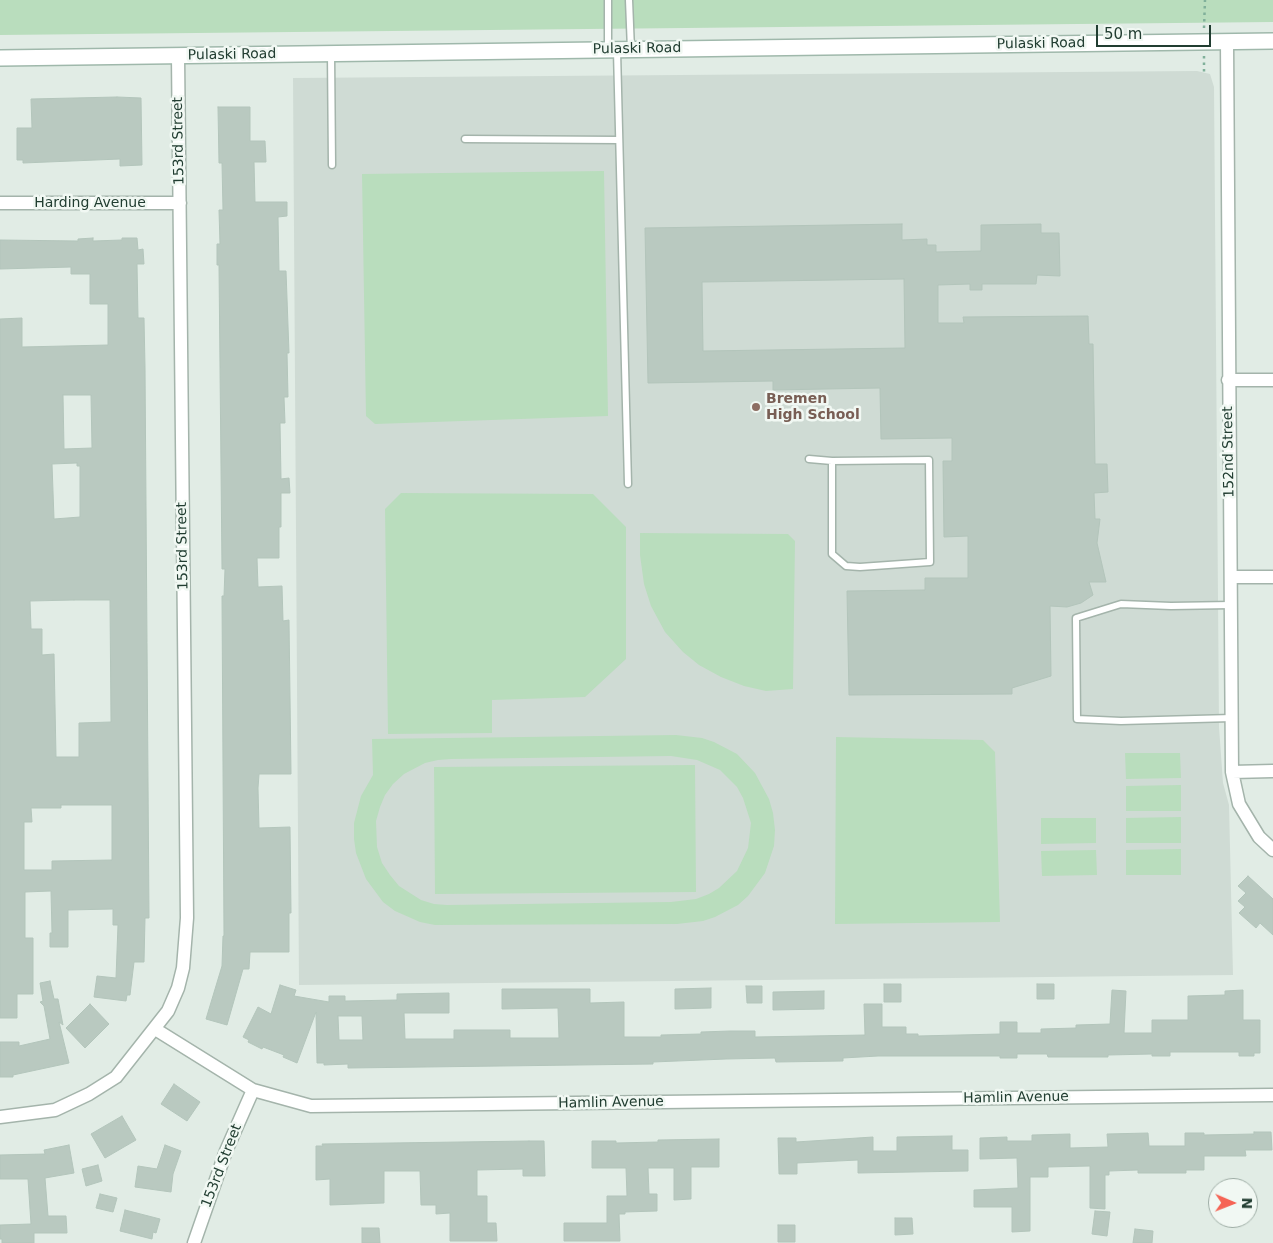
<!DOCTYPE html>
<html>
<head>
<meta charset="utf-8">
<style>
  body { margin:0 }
  #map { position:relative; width:1273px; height:1243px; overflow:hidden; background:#e1ece5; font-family:"DejaVu Sans",sans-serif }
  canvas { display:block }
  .north { position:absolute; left:1208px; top:1178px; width:50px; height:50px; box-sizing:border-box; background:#f1f8f3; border:1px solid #9eada5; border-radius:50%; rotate:91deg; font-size:14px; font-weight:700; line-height:20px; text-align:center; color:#213d31 }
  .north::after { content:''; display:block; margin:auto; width:18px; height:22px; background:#f56455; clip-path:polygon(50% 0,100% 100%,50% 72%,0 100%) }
  .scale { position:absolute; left:1096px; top:25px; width:115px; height:22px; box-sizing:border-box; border:2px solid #213d31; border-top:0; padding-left:6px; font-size:15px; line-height:18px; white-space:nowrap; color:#213d31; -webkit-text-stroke:4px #f1f8f3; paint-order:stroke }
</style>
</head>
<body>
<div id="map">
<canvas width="1273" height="1243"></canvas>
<div class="north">N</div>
<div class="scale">50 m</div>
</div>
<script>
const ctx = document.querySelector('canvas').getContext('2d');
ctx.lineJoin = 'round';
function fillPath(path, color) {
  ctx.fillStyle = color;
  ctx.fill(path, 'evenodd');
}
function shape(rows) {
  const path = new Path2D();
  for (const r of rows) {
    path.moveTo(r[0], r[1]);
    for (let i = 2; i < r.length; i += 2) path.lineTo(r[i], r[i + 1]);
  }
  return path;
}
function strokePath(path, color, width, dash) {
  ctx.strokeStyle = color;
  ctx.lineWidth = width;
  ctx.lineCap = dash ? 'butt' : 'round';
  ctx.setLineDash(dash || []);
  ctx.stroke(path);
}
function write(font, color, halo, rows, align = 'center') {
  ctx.font = font + ' "DejaVu Sans",sans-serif';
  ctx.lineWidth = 5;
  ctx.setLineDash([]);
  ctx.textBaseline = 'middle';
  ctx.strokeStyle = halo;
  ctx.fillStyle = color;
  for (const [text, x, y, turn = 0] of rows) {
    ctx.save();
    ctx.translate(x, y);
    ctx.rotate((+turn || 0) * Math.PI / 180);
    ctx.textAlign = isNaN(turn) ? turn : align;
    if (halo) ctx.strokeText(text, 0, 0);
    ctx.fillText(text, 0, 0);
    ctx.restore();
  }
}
const built = shape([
  [1197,71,1210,74,1214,87,1219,727,1223,783,1229,805,1233,975,299,985,293,78]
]);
const green = shape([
  [0,0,1273,0,1273,22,0,35],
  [604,171,608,416,375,424,366,416,362,174],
  [401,493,593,494,626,527,626,659,585,697,492,700,492,733,388,734,385,509],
  [640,533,788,534,795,541,793,689,766,691,744,686,721,677,699,665,683,652,665,632,651,606,644,584,640,555],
  [676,735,702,738,714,742,737,754,755,773,769,799,773,813,775,830,774,846,765,873,748,896,738,905,715,917,703,921,677,924,435,925,420,922,395,911,383,902,366,879,356,853,354,839,354,823,361,796,373,775,372,739],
  [671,756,697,760,720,770,737,787,743,798,751,823,748,848,737,871,719,888,709,894,696,899,671,902,447,905,434,904,421,900,399,886,390,875,382,863,377,847,376,821,380,807,385,795,393,784,404,774,425,763,438,760,451,759],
  [836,737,983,740,995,752,1000,922,835,924],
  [1125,753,1180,753,1181,778,1126,779],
  [695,765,696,892,435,894,434,767],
  [1181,785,1181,811,1126,811,1126,786],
  [1181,817,1181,843,1126,843,1126,818],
  [1041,818,1096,818,1096,843,1041,844],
  [1181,849,1181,875,1126,875,1126,850],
  [1096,850,1097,875,1042,876,1041,851]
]);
const building = shape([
  [117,97,141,98,142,165,120,166,120,159,23,163,23,160,17,160,17,128,32,128,31,99,117,97],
  [218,107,250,107,250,141,265,141,266,162,254,162,255,202,287,202,287,216,278,217,279,271,286,271,289,353,287,353,288,397,284,397,285,423,280,423,281,479,289,478,290,493,281,493,281,527,279,527,279,558,257,558,258,587,282,586,283,621,289,620,291,774,259,774,258,788,259,828,290,827,291,913,289,913,289,952,250,952,249,969,243,969,227,1025,206,1019,222,966,223,936,224,936,222,596,224,596,225,569,222,569,219,265,217,265,217,244,220,244,219,210,223,210,222,163,219,163,218,107],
  [902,224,902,240,927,239,927,245,936,245,936,252,981,251,981,225,1041,224,1041,233,1059,233,1060,276,1037,275,1036,284,982,284,982,290,970,290,970,284,938,285,938,323,964,323,963,317,1088,316,1089,344,1093,344,1095,464,1107,464,1108,492,1094,493,1095,519,1100,519,1097,543,1106,582,1089,582,1093,595,1081,603,1067,607,1050,606,1051,676,1012,688,1012,694,849,695,847,591,925,590,925,578,968,578,968,536,944,537,943,461,952,461,952,438,881,439,880,388,773,390,773,381,648,383,645,228,902,224],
  [904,279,905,348,703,351,702,282,904,279],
  [93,238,93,241,122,240,122,238,137,238,138,250,143,249,144,264,137,264,138,318,144,318,145,367,149,918,145,918,144,962,134,962,130,995,127,995,126,1001,94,997,97,976,116,978,118,925,113,925,113,909,68,910,68,947,50,947,50,933,52,933,51,891,25,892,25,938,33,938,33,994,17,994,17,1018,0,1018,0,319,22,318,22,347,108,345,108,304,90,304,90,274,71,274,71,267,0,269,0,240,78,241,78,239,93,238],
  [63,395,91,395,92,448,64,449,63,395],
  [77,463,77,466,80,466,80,517,54,519,52,464,77,463],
  [74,600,110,600,111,722,79,723,79,757,56,757,54,654,42,655,42,629,31,629,30,601,74,600],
  [61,805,112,805,112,860,52,861,52,870,24,870,24,822,32,822,31,808,61,808,61,805],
  [1248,876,1273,899,1273,935,1260,923,1256,928,1239,913,1245,907,1238,901,1246,893,1238,886,1248,876],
  [50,981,54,999,58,999,63,1025,59,1022,69,1063,13,1075,13,1077,0,1077,0,1042,19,1042,19,1046,50,1039,44,1006,40,1002,43,1001,40,983,50,981],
  [884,984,901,984,901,1002,884,1002,884,984],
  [1037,984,1054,984,1054,999,1037,999,1037,984],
  [280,985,296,990,294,996,329,1002,329,996,345,996,345,1001,397,1000,397,994,449,993,449,1013,404,1013,405,1039,454,1039,454,1030,510,1030,510,1038,559,1038,558,1008,502,1009,502,989,590,989,590,1003,624,1002,624,1037,661,1037,661,1035,701,1034,701,1032,730,1031,755,1031,755,1037,865,1035,864,1004,882,1004,882,1027,906,1027,906,1034,918,1034,918,1036,1000,1034,1000,1022,1017,1022,1017,1033,1041,1033,1041,1029,1076,1028,1076,1025,1110,1024,1112,990,1126,991,1124,1033,1152,1033,1152,1020,1188,1020,1188,996,1225,995,1225,991,1243,990,1243,1020,1260,1020,1260,1053,1254,1053,1254,1056,1239,1056,1239,1052,1170,1052,1170,1056,1152,1056,1152,1054,1108,1055,1108,1057,1048,1057,1047,1054,1017,1054,1017,1058,1000,1058,1000,1056,878,1056,843,1058,843,1061,776,1062,775,1058,726,1059,653,1062,653,1064,348,1068,348,1064,324,1065,324,1063,317,1063,316,1012,297,1063,283,1057,284,1055,263,1047,262,1049,248,1042,249,1040,243,1037,258,1007,271,1014,280,985],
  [338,1016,362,1016,363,1040,339,1040,338,1016],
  [746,986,762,986,762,1003,747,1003,746,986],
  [711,988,711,1008,675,1009,675,989,711,988],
  [824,991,824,1009,773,1010,773,992,824,991],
  [90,1004,109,1024,85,1048,66,1028,90,1004],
  [174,1084,200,1102,187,1121,161,1104,174,1084],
  [122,1116,136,1140,105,1158,91,1134,122,1116],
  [1254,1132,1271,1132,1272,1150,1245,1150,1246,1156,1204,1156,1204,1170,1186,1170,1186,1173,1138,1173,1138,1170,1109,1171,1109,1175,1105,1175,1105,1209,1090,1208,1090,1166,1048,1167,1048,1177,1030,1177,1030,1231,1012,1232,1012,1207,974,1207,974,1190,1018,1188,1017,1158,980,1159,980,1138,1007,1137,1007,1141,1032,1141,1032,1135,1070,1134,1070,1148,1108,1147,1107,1134,1148,1133,1149,1146,1185,1146,1185,1133,1204,1133,1204,1135,1254,1134,1254,1132],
  [952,1136,952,1150,968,1150,968,1171,858,1173,858,1160,797,1163,797,1174,779,1174,778,1138,796,1138,796,1142,873,1137,873,1151,897,1151,897,1137,952,1136],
  [719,1139,719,1167,691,1167,691,1199,674,1200,674,1168,648,1168,649,1194,657,1194,657,1211,625,1212,625,1214,619,1214,620,1241,564,1241,564,1223,607,1223,607,1196,627,1196,626,1168,592,1168,592,1141,616,1141,616,1143,658,1142,658,1140,719,1139],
  [529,1141,544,1141,545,1176,523,1176,523,1169,477,1170,477,1196,487,1196,487,1223,496,1223,497,1241,450,1241,450,1213,436,1214,436,1205,421,1205,420,1171,384,1171,384,1203,330,1205,330,1179,316,1180,316,1146,323,1146,322,1144,529,1141],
  [69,1145,74,1173,45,1178,48,1216,66,1216,67,1233,34,1233,34,1243,2,1243,2,1239,0,1239,0,1225,31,1224,28,1179,0,1179,0,1155,45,1154,44,1150,69,1145],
  [165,1145,181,1151,173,1174,171,1192,135,1187,138,1166,157,1169,165,1145],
  [98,1165,102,1181,86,1186,82,1169,98,1165],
  [100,1194,117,1198,113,1212,96,1208,100,1194],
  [125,1210,160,1219,156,1233,153,1232,152,1239,120,1231,125,1210],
  [1095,1211,1110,1212,1107,1236,1092,1234,1095,1211],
  [895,1218,912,1218,913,1234,895,1235,895,1218],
  [778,1225,795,1225,795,1242,778,1242,778,1225],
  [362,1228,379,1228,380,1243,362,1243,362,1228],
  [1135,1229,1153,1231,1152,1243,1133,1243,1135,1229]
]);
const path = shape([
  [1204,28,1205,0],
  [1204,56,1204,75]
]);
const service = shape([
  [608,0,608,49],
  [629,0,631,50],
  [617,51,628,484],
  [331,54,332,165],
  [465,139,619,140],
  [809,459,832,461,929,460,930,562,860,567,846,566,832,554,832,461],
  [1231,605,1171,606,1121,604,1076,618,1077,719,1121,721,1232,718]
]);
const minor = shape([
  [1227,42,1232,772,1239,804,1259,837,1273,850],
  [0,203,180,203],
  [1228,380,1273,380],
  [1231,577,1273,577],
  [1232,772,1273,771],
  [155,1029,253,1090,311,1106,1273,1095],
  [0,1117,55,1110,89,1094,116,1077,168,1011,178,988,183,968,187,918,178,56],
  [194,1243,226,1151,253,1090]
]);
const secondary = shape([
  [0,58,1273,41]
]);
const markers = [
  [756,407,5,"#8d6e63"]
];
const streetNames = [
  ["Pulaski Road",1041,44,-1],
  ["Pulaski Road",637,49,-1],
  ["Pulaski Road",232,55,-1],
  ["153rd Street",179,141,-91],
  ["Harding Avenue",90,203],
  ["152nd Street",1229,452,-91],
  ["153rd Street",183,546,-91],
  ["Hamlin Avenue",1016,1098,-1],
  ["Hamlin Avenue",611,1103,-1],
  ["153rd Street",222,1166,-69]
];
const educationNames = [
  ["Bremen",766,399],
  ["High School",766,415]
];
fillPath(built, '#cfdbd4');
fillPath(green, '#b9ddbd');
fillPath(building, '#b9c9c0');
strokePath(building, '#b3c5bb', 1);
strokePath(service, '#a4b4ab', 9);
strokePath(minor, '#a4b4ab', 15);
strokePath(secondary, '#9fb8ab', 18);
strokePath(path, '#80b09a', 2.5, [2.5, 4]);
strokePath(service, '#fff', 6);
strokePath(minor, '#fff', 12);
strokePath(secondary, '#fff', 15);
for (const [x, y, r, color] of markers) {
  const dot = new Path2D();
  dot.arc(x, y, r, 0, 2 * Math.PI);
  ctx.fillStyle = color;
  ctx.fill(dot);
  strokePath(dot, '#f1f8f3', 2);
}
write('14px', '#213d31', '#f1f8f3', streetNames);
write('bold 14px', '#785e54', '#f1f8f3', educationNames, 'left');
</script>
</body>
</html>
